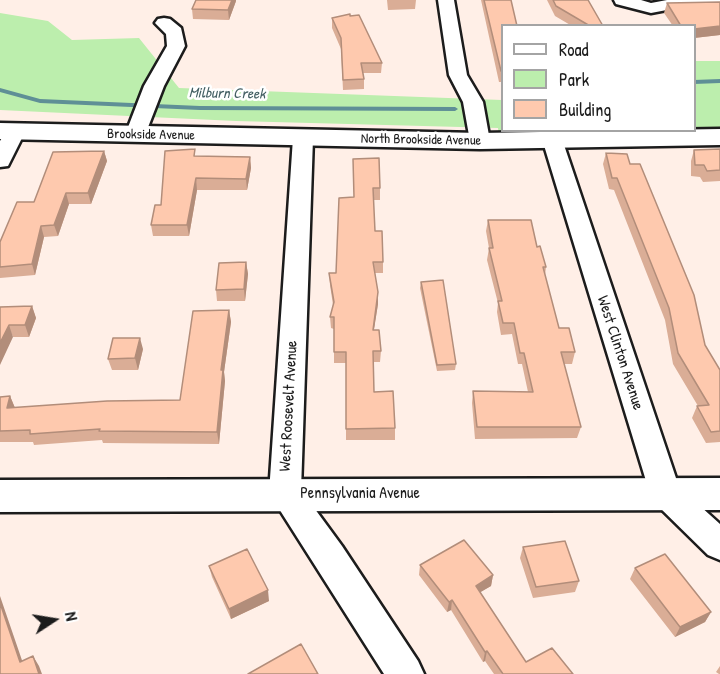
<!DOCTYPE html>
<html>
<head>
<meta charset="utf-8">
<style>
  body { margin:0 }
  #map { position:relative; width:720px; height:674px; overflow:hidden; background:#ffefe7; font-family:"Patrick Hand",sans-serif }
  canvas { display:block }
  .legend { position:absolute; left:501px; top:24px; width:195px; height:108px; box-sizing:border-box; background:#fff; border:2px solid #a4a4a4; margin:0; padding:8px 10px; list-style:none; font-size:18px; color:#1c1c1c }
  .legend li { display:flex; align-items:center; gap:12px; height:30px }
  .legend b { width:30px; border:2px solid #a4a4a4 }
  .north { position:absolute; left:24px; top:590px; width:60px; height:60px; -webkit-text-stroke:4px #fff; paint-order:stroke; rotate:78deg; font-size:16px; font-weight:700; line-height:24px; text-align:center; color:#1c1c1c }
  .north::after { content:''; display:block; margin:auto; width:21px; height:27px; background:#1c1c1c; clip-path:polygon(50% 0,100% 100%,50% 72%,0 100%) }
</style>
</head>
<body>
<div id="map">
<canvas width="720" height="674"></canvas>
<ul class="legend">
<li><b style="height:8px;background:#fff"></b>Road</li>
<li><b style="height:16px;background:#bceead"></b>Park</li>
<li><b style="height:16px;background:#fec9ae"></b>Building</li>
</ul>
<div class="north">N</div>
</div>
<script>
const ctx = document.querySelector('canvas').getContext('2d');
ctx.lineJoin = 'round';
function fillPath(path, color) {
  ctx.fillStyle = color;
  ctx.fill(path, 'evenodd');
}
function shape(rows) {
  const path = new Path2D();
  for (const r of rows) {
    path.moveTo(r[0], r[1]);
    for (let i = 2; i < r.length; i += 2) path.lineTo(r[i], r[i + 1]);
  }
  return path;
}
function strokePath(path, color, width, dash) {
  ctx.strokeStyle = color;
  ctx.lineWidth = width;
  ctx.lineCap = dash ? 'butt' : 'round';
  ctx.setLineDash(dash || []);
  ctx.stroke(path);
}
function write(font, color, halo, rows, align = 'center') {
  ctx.font = font + ' "Patrick Hand",sans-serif';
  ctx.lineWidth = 5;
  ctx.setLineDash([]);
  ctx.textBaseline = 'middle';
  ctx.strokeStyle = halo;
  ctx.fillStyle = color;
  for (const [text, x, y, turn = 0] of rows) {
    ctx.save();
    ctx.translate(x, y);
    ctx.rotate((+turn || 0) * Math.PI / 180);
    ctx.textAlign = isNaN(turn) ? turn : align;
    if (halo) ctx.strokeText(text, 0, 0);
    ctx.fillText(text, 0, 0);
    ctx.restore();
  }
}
const green = shape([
  [0,13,48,21,72,40,139,38,179,88,502,100,502,130,694,130,695,61,720,61,720,133,499,138,498,128,236,121,0,110]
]);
const stream = shape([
  [720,79,720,83,694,84,694,80,720,79],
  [0,88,40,99,200,106,455,107,458,109,455,111,200,110,40,103,0,92,0,88]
]);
const street = shape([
  [438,0,454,0,467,75,483,102,490,141,487,145,480,147,473,145,470,141,463,102,449,75,438,0],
  [614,0,641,0,651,3,667,0,720,0,720,9,672,9,651,13,616,4,614,0],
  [164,18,170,19,181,28,185,46,164,86,145,135,142,139,135,141,128,139,125,135,144,86,167,46,166,34,155,23,158,19,164,18],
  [15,126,22,128,25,132,8,166,0,167,0,141,8,128,15,126],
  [303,132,310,134,313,138,301,490,342,546,418,661,424,674,384,674,269,493,293,138,296,134,303,132],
  [553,136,560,138,563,142,679,487,720,524,720,560,708,555,655,503,650,494,543,142,546,138,553,136]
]);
const secondary = shape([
  [0,123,480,133,720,129,720,145,480,149,0,139,0,123],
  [720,478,720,510,0,512,0,480,720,478]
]);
const wall = shape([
  [387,0,416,0,415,9,388,10],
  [481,0,511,0,502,26,502,82,499,82],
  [547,0,588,0,603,26,572,26,555,16],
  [236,1,229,20,193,19,192,9],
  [667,3,720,35,694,38,694,26,673,26,664,13],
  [350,16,382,63,381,73,363,73,364,79,364,89,343,90,341,49,332,28,332,18],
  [720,149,720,181,703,182,700,177,691,176,691,161,694,150],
  [104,151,107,161,91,204,69,204,58,236,44,237,35,275,0,278,0,242,34,202],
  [606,153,630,164,705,345,720,370,720,442,706,443,692,418,697,406,698,406,673,364,665,320,614,190,609,189,603,164],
  [196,156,250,157,251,168,247,190,197,190,189,236,153,236,151,225,161,205],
  [353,159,380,188,380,200,373,200,375,231,383,262,383,273,375,273,378,292,378,304,374,330,381,351,380,362,373,362,374,392,395,428,395,440,346,440,346,363,334,363,334,329,331,328,330,317,333,305,330,285,329,273,336,273,354,197],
  [488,220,537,247,546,267,545,275,559,328,575,352,572,364,564,364,581,427,577,438,475,439,472,403,473,391,528,392,522,364,518,364,512,334,501,335,497,312,498,303,487,260,489,248,486,231],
  [246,262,248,274,245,301,217,301,216,290],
  [421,282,456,364,455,370,437,371,420,288],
  [32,306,36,318,29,337,13,337,0,307],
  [229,310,231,322,224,372,225,381,219,444,103,443,102,440,34,445,33,442,0,442,0,397,10,396,15,408,180,400],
  [143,349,138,370,112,370,108,359],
  [523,547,579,581,575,592,533,598,520,558],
  [420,565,493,575,491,586,480,592,526,662,573,674,494,674,485,661,483,662,451,610,447,612,419,575],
  [209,566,269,601,231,619,212,577],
  [635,568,711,612,705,622,675,637,630,579],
  [720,666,720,674,719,674,716,672]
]);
const shadedWall = shape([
  [232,0,236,0,236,1,229,20,228,10],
  [720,26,720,35,694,38,694,29],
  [104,151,107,161,91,204,88,193],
  [250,157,251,168,247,190,246,179],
  [196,178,197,190,189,236,187,225],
  [66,193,69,204,58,236,54,225],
  [41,226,44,237,35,275,32,264],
  [246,262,248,274,245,301,244,289],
  [378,292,378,304,372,341,373,330],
  [32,306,36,318,29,337,25,325],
  [229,310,231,322,224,372,225,381,219,444,217,432,221,370],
  [9,325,13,337,0,365,0,343],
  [140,338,143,349,138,370,135,358],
  [10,396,15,408,7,408],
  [493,575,491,586,474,596,476,586],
  [268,590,269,601,231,619,229,609],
  [0,596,26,672,20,662,0,603],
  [452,600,451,610,447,612,449,602],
  [711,612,705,622,675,637,680,627],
  [487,651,485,661,483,662,485,652],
  [33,656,39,666,42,674,39,674]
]);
const building = shape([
  [196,0,232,0,228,10,192,9,196,0],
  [484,0,511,0,517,26,502,26,502,71,501,71,484,0],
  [553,0,588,0,603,26,590,26,556,6,553,0],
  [720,2,720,26,694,29,694,26,681,26,667,3,720,2],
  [350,14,350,16,359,15,382,63,361,63,364,79,343,80,341,38,332,18,350,14],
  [195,149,194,156,250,157,246,179,196,178,187,225,151,225,155,205,161,205,165,151,195,149],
  [720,149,720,170,707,171,704,165,695,165,694,150,720,149],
  [104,151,88,193,66,193,54,225,41,226,32,264,0,267,0,242,17,202,34,202,53,152,104,151],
  [606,153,627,154,630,164,640,164,694,295,705,345,720,370,720,431,711,432,697,406,709,405,678,353,669,308,617,178,612,178,606,153],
  [379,158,380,188,373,188,375,231,382,231,383,262,373,262,378,292,373,330,379,330,381,351,373,351,374,392,393,391,395,428,346,429,346,352,334,352,334,317,330,317,334,302,329,273,336,273,339,198,354,197,353,159,379,158],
  [488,220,531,220,537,247,540,246,546,267,543,267,559,328,569,328,575,352,561,352,581,427,477,427,473,391,533,392,524,353,520,353,514,323,503,323,498,301,502,301,489,248,493,248,488,220],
  [246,262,244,289,216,290,219,263,246,262],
  [443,280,456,364,437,365,421,282,443,280],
  [32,306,25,325,9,325,0,343,0,307,32,306],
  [229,310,221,370,223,370,217,432,99,431,100,429,30,434,30,430,0,431,0,397,10,396,7,408,107,401,180,400,193,311,229,310],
  [113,338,140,338,135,358,108,359,113,338],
  [464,540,493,575,476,586,526,662,552,648,573,674,503,674,487,651,485,652,452,600,449,602,420,565,464,540],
  [565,541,579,581,536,587,523,547,565,541],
  [247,549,268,590,229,609,209,566,247,549],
  [665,554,711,612,680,627,635,568,665,554],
  [0,603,20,662,33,656,39,674,0,674,0,603],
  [301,644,318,674,248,674,301,644]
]);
const farStreetnames = [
  ["Brookside Avenue",151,135,1],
  ["North Brookside Avenue",421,140,1]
];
const farWaternames = [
  ["Milburn Creek",227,94,1]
];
const streetNames = [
  ["West Clinton Avenue",620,353,72],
  ["West Roosevelt Avenue",289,406,-87],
  ["Pennsylvania Avenue",360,494]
];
fillPath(green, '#bceead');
fillPath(stream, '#5f8f96');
strokePath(street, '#1c1c1c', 5);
strokePath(secondary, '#1c1c1c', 5);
fillPath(street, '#fff');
fillPath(secondary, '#fff');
fillPath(wall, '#daad96');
fillPath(shadedWall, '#b28d7a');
fillPath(building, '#fec9ae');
strokePath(building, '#b28d7a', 1.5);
write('14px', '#1c1c1c', '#fff', farStreetnames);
write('italic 15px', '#435f63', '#fff', farWaternames);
write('16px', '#1c1c1c', '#fff', streetNames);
</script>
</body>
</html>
